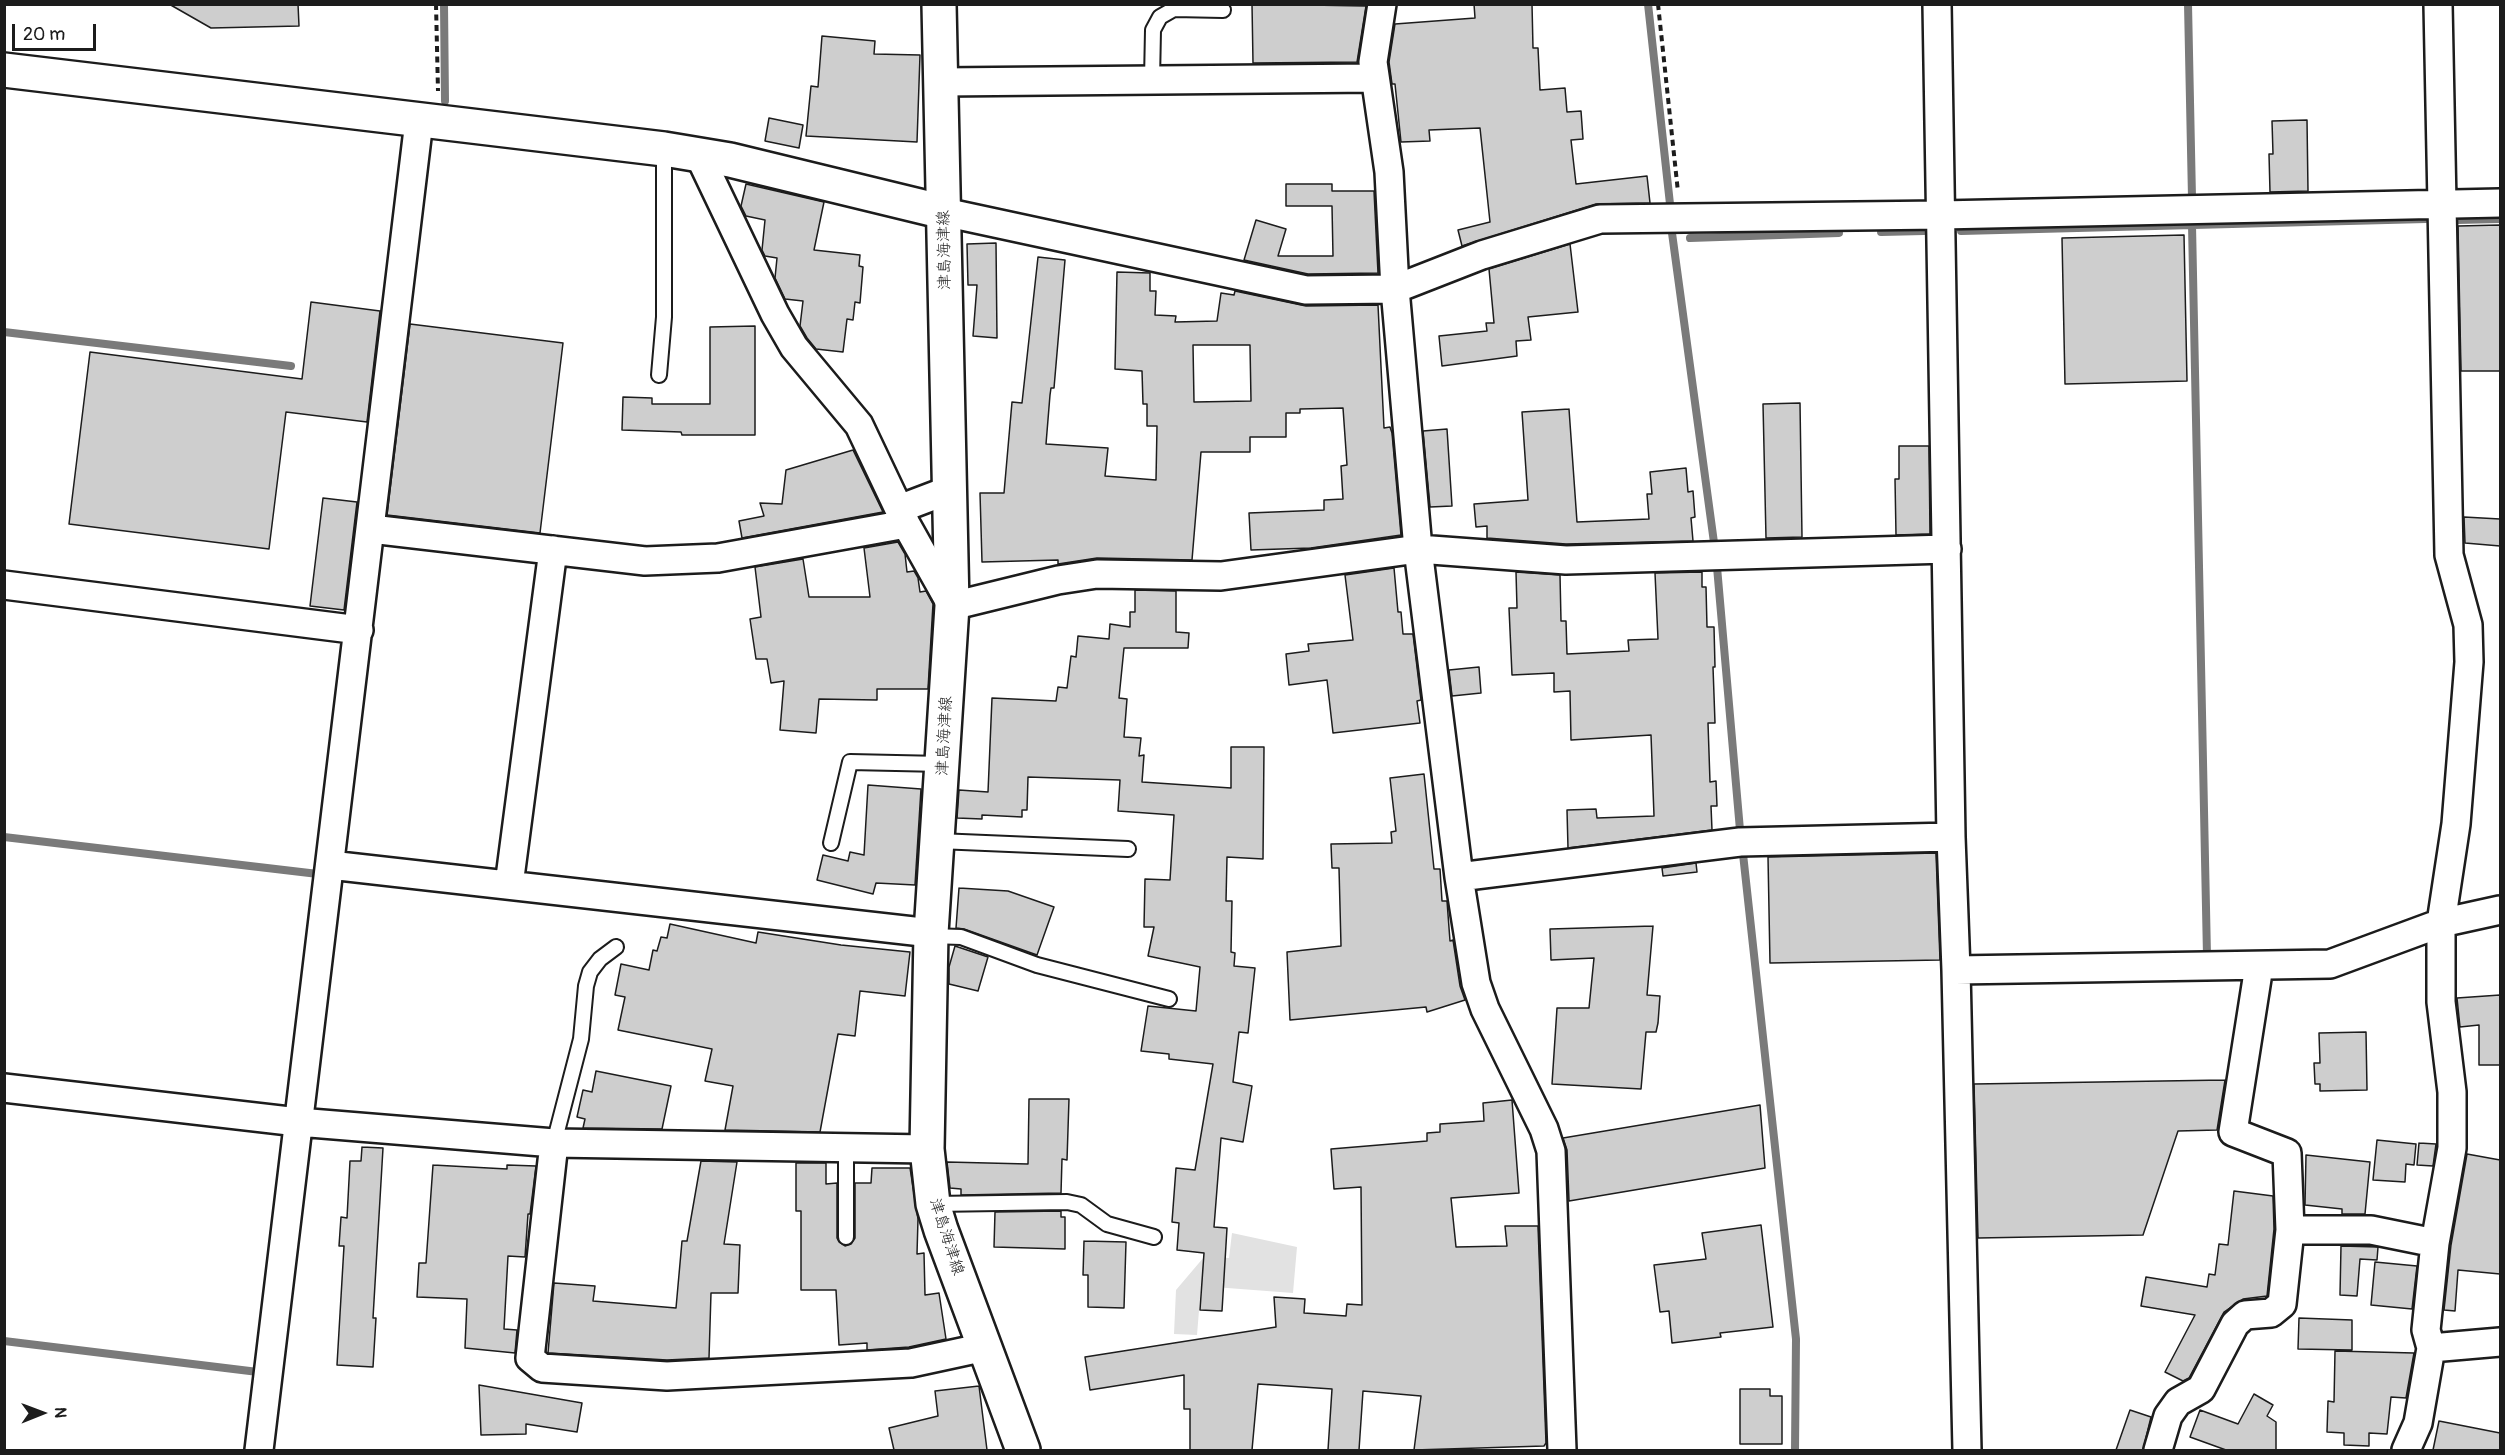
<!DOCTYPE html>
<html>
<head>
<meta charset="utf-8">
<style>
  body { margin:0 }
  #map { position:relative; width:2505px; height:1455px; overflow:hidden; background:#fff; font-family:Pangolin,sans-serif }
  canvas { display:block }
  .frame { position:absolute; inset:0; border:6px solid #1c1c1c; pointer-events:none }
  .north { position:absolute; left:12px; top:1383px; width:60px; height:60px; -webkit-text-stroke:4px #fff; paint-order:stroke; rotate:89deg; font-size:16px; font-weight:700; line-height:24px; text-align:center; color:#1c1c1c }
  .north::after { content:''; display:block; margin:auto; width:21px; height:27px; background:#1c1c1c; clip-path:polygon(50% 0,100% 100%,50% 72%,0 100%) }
  .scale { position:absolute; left:12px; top:24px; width:84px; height:27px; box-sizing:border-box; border:3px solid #1c1c1c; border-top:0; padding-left:8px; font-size:18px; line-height:21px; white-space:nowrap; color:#1c1c1c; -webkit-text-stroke:4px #fff; paint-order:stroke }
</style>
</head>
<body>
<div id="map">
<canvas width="2505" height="1455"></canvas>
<div class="frame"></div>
<div class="north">N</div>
<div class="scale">20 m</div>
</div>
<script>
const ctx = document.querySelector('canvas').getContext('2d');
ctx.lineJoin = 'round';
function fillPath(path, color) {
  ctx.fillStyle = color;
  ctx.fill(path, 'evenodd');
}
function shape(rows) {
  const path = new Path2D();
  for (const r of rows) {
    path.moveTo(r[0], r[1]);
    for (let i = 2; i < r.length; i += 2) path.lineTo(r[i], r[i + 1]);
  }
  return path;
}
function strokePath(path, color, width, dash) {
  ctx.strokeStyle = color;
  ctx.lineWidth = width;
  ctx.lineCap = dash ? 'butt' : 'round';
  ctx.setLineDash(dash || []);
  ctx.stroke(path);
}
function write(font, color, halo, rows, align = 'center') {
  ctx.font = font + ' Pangolin,"Klee One",sans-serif';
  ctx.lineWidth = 5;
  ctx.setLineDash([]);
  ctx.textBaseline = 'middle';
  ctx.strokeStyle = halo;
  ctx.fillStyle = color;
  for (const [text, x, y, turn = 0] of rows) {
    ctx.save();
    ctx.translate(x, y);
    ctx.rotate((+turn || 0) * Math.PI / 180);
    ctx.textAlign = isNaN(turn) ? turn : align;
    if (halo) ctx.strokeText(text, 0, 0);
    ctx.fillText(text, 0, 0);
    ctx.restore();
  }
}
const green = shape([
  [1232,1233,1297,1247,1293,1293,1201,1286,1197,1335,1174,1334,1176,1290,1204,1257,1229,1258]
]);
const stream = shape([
  [444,4,445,101],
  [1648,4,1670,204],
  [2188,4,2192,198],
  [2457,220,2500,219],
  [2192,225,2207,956],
  [1961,231,2426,219],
  [1881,232,1924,231],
  [1672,233,1715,550],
  [1690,238,1839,233],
  [4,332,291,366],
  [1717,567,1740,830],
  [4,837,318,874],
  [1743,854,1796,1339,1795,1450],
  [4,1341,258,1372]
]);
const building = shape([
  [169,4,298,4,299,26,211,28,169,4],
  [1252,4,1366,6,1357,62,1253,63,1252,4],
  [1474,4,1532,4,1533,48,1538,48,1540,90,1565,88,1567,112,1581,111,1583,139,1571,140,1576,184,1647,176,1650,203,1596,204,1462,246,1458,230,1490,222,1480,128,1429,130,1430,141,1401,142,1395,84,1392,84,1389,62,1395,24,1475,18,1474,4],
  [822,36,875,41,874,54,920,55,917,142,806,136,811,86,818,87,822,36],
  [769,118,803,125,799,148,765,141,769,118],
  [2307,120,2308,191,2270,192,2269,154,2273,154,2272,121,2307,120],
  [746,184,824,202,814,250,860,255,859,266,863,267,860,303,855,302,853,320,847,319,843,352,816,349,807,338,800,326,803,301,785,299,775,278,777,258,765,256,762,250,765,220,746,216,741,206,746,184],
  [1286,184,1332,184,1332,191,1374,191,1378,273,1308,274,1244,260,1256,220,1286,229,1278,256,1333,256,1332,206,1286,206,1286,184],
  [2500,225,2500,371,2461,371,2458,226,2500,225],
  [2184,235,2187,381,2065,384,2062,238,2184,235],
  [996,243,997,338,973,336,977,285,968,285,967,244,996,243],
  [1570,244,1578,312,1528,317,1531,340,1516,341,1517,356,1442,366,1439,336,1487,331,1486,323,1494,323,1489,269,1570,244],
  [1038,257,1065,260,1054,388,1051,388,1050,395,1046,444,1108,448,1105,476,1156,480,1157,426,1147,426,1147,404,1143,404,1142,371,1115,369,1117,272,1150,273,1150,291,1156,291,1155,315,1176,316,1175,322,1217,321,1221,293,1234,295,1235,291,1306,306,1378,305,1384,428,1390,427,1392,433,1401,535,1311,548,1251,550,1249,513,1324,510,1324,500,1343,499,1341,466,1347,465,1343,408,1300,409,1300,413,1286,413,1286,437,1250,437,1250,452,1201,452,1192,560,1097,558,1058,564,1058,560,982,562,980,493,1004,493,1012,402,1022,403,1038,257],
  [1193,345,1250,345,1251,401,1194,402,1193,345],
  [311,302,380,311,367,422,286,412,269,549,69,524,90,352,302,379,311,302],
  [410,324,563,343,540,533,387,515,410,324],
  [755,326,755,435,682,435,681,432,622,430,623,397,652,398,652,404,710,404,710,327,755,326],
  [1800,403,1802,537,1766,538,1763,404,1800,403],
  [1569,409,1577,522,1649,519,1647,494,1652,494,1650,472,1686,468,1688,492,1693,491,1695,517,1691,518,1693,541,1566,544,1487,538,1487,526,1476,527,1474,504,1528,500,1522,412,1569,409],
  [1447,429,1452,506,1430,507,1423,431,1447,429],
  [1899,446,1929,446,1930,534,1896,535,1895,479,1899,479,1899,446],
  [853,450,883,512,742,538,739,521,764,516,760,503,782,504,786,470,853,450],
  [323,498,357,502,344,610,310,606,323,498],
  [2464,517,2500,519,2500,546,2465,543,2464,517],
  [898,542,905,554,907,572,914,571,918,578,920,592,926,591,933,604,928,689,877,689,877,700,819,699,816,733,780,730,784,681,771,683,767,659,756,659,750,619,761,617,755,567,803,559,809,597,870,597,864,548,898,542],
  [1394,568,1398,612,1401,612,1403,634,1413,634,1421,700,1417,701,1420,723,1333,733,1327,680,1289,685,1286,654,1309,651,1308,644,1353,640,1345,575,1394,568],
  [1516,572,1560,575,1561,621,1566,621,1567,654,1629,651,1628,640,1658,639,1655,573,1702,572,1702,587,1706,587,1707,627,1714,627,1715,667,1713,667,1715,723,1708,723,1710,782,1716,781,1717,806,1711,806,1712,830,1568,848,1567,810,1596,809,1597,818,1654,816,1651,735,1571,740,1570,691,1554,692,1554,673,1512,675,1509,608,1517,608,1516,572],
  [1135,590,1176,591,1176,632,1189,633,1188,648,1124,648,1119,698,1127,699,1124,737,1141,738,1139,756,1144,755,1142,782,1231,788,1231,747,1264,747,1263,859,1227,857,1226,901,1232,901,1231,952,1235,953,1234,966,1255,968,1248,1033,1239,1032,1233,1082,1252,1086,1243,1142,1221,1138,1214,1227,1227,1228,1222,1311,1200,1310,1204,1253,1177,1250,1179,1223,1172,1222,1176,1168,1195,1170,1213,1064,1169,1059,1169,1054,1141,1051,1148,1006,1196,1011,1200,967,1148,956,1154,927,1144,927,1145,879,1170,880,1174,815,1118,811,1120,780,1028,777,1027,810,1022,810,1022,817,982,815,982,819,957,818,959,790,988,792,992,698,1056,701,1058,687,1067,688,1071,656,1076,657,1078,636,1109,639,1110,624,1130,627,1130,612,1135,612,1135,590],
  [1479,667,1481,693,1452,696,1449,670,1479,667],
  [1424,774,1434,869,1440,869,1442,901,1447,901,1450,941,1453,940,1460,986,1465,1000,1427,1012,1426,1007,1290,1020,1287,952,1341,946,1339,868,1332,868,1331,844,1392,843,1391,832,1396,831,1390,778,1424,774],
  [868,785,921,789,915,885,876,883,873,894,817,880,823,855,848,861,850,852,864,855,868,785],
  [1936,853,1940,960,1770,963,1768,857,1936,853],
  [1696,863,1697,872,1663,876,1662,868,1696,863],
  [959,888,1008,891,1054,907,1037,955,964,929,956,928,959,888],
  [670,924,756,943,758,932,841,945,910,952,905,996,860,991,855,1036,838,1034,820,1132,725,1130,733,1086,705,1081,712,1049,618,1030,625,997,615,995,621,964,649,970,653,950,657,951,661,937,667,938,670,924],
  [1653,926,1647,995,1660,996,1658,1023,1656,1032,1646,1032,1641,1089,1552,1084,1557,1008,1589,1008,1594,958,1551,960,1550,929,1653,926],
  [955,946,988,957,978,991,949,984,949,967,955,946],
  [2500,995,2500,1065,2479,1065,2479,1025,2460,1027,2457,998,2500,995],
  [2366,1032,2367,1090,2320,1091,2320,1084,2315,1084,2314,1063,2320,1063,2319,1033,2366,1032],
  [596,1071,671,1086,662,1129,583,1128,585,1119,577,1117,583,1090,592,1092,596,1071],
  [2225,1080,2217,1130,2178,1131,2143,1235,1978,1238,1974,1084,2225,1080],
  [1029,1099,1069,1099,1067,1160,1062,1159,1061,1193,961,1195,961,1189,950,1188,947,1162,1028,1164,1029,1099],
  [1512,1100,1519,1193,1451,1198,1456,1247,1507,1246,1505,1226,1538,1226,1546,1443,1544,1446,1414,1450,1421,1396,1363,1391,1359,1450,1328,1450,1332,1389,1258,1384,1252,1450,1190,1450,1190,1409,1184,1409,1184,1375,1090,1390,1085,1357,1276,1327,1274,1297,1305,1299,1304,1313,1346,1316,1347,1304,1362,1305,1361,1187,1334,1189,1331,1149,1427,1141,1427,1133,1440,1132,1440,1124,1484,1121,1483,1103,1512,1100],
  [1760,1105,1765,1168,1569,1201,1567,1150,1563,1138,1760,1105],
  [2377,1140,2416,1144,2414,1165,2406,1164,2405,1182,2373,1180,2377,1140],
  [2419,1143,2436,1144,2433,1166,2417,1165,2419,1143],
  [362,1147,383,1148,373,1318,376,1318,373,1367,337,1365,344,1246,339,1246,341,1217,347,1218,350,1161,361,1161,362,1147],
  [2467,1154,2500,1160,2500,1274,2458,1270,2455,1311,2444,1310,2451,1245,2467,1154],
  [2306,1155,2370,1162,2365,1214,2342,1214,2342,1209,2305,1205,2306,1155],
  [701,1161,737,1162,724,1244,740,1245,738,1293,711,1293,709,1358,667,1360,548,1353,554,1283,595,1286,593,1301,676,1308,682,1241,687,1241,701,1161],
  [796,1163,826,1163,826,1184,837,1183,837,1238,839,1242,845,1246,851,1244,855,1238,855,1183,871,1183,872,1168,910,1168,918,1219,917,1254,924,1253,925,1295,939,1293,946,1339,909,1347,867,1350,867,1343,839,1345,836,1290,801,1290,801,1211,796,1211,796,1163],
  [433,1165,507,1169,507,1165,536,1166,530,1214,528,1214,525,1257,508,1256,504,1329,517,1330,515,1353,465,1348,467,1299,417,1297,419,1263,426,1263,433,1165],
  [2234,1191,2273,1196,2274,1229,2267,1296,2243,1299,2224,1312,2189,1378,2183,1381,2165,1372,2195,1315,2141,1306,2146,1277,2207,1287,2209,1274,2215,1275,2219,1244,2228,1245,2234,1191],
  [1061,1211,1061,1217,1065,1217,1065,1249,994,1247,995,1212,1061,1211],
  [1761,1225,1773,1327,1720,1333,1721,1337,1672,1343,1669,1311,1660,1312,1654,1265,1706,1259,1702,1233,1761,1225],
  [1084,1241,1126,1242,1124,1308,1088,1307,1088,1275,1083,1275,1084,1241],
  [2341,1246,2378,1247,2377,1260,2360,1259,2357,1296,2340,1295,2341,1246],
  [2375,1262,2417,1266,2412,1309,2371,1305,2375,1262],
  [2299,1318,2352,1320,2352,1350,2298,1349,2299,1318],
  [2335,1351,2414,1353,2406,1398,2391,1397,2387,1434,2369,1433,2369,1446,2344,1445,2344,1433,2327,1432,2328,1401,2334,1402,2335,1351],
  [479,1385,582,1403,577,1432,526,1424,526,1434,481,1435,479,1385],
  [979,1386,987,1450,894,1450,889,1428,938,1416,935,1391,979,1386],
  [1740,1389,1770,1389,1770,1396,1782,1396,1782,1444,1740,1444,1740,1389],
  [2254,1394,2273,1405,2267,1416,2276,1422,2276,1450,2226,1450,2190,1437,2200,1410,2238,1424,2254,1394],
  [2130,1410,2151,1417,2143,1450,2116,1450,2130,1410],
  [2439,1421,2500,1433,2500,1450,2433,1450,2439,1421]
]);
const path = shape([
  [436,4,438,91],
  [1658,4,1678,192]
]);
const service = shape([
  [1152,80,1153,30,1160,17,1174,9,1223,10],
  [659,375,664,317,664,150],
  [938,841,1128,849],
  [831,843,850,762,942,764],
  [931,936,961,937,1037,965,1169,999],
  [554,1143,581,1039,586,986,590,972,600,959,616,947],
  [846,1148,846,1237],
  [934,1204,1067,1202,1081,1205,1107,1224,1154,1237]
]);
const minor = shape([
  [1382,4,1373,62,1389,172,1395,289,1418,549,1459,877,1476,983,1485,1009,1544,1129,1551,1151,1562,1450],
  [1937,4,1951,837,1956,970,1967,1450],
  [941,82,1375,78],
  [699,155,775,314,794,347,859,425,906,524,952,606,1058,580,1097,574,1221,576,1418,549,1566,560,1947,549],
  [944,212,1306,290,1395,289,1482,255,1600,219,1941,215,2500,203],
  [899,509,949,490],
  [371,529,645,561,718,558,906,524],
  [4,585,359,630],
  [330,865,931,933],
  [1459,877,1740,842,1951,837],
  [509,885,553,550],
  [1956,970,2330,964,2441,923,2500,910],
  [4,1088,298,1122,554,1143,927,1149],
  [554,1143,530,1358,542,1368,667,1376,911,1363,985,1347],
  [2290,1230,2371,1230,2435,1243],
  [2431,1348,2500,1342],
  [259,1450,419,121],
  [2158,1450,2168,1416,2178,1402,2201,1389,2235,1324,2245,1315,2271,1313,2282,1304,2290,1230,2287,1153,2233,1132,2259,966],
  [2406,1450,2418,1423,2431,1348,2426,1330,2435,1243,2452,1148,2452,1092,2441,1002,2441,923,2456,824,2469,662,2468,625,2449,555,2438,4]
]);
const tertiary = shape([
  [4,70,664,149,730,160,944,212]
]);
const secondary = shape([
  [939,4,952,606,931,933,927,1149,933,1204,941,1230,1023,1450]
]);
const streetNames = [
  ["津島海津線",945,250,-91],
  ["津島海津線",945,736,-87],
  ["津島海津線",946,1237,72]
];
fillPath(green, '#e2e2e2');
strokePath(stream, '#7a7a7a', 8);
fillPath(building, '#cecece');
strokePath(building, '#1c1c1c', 1.5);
strokePath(service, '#1c1c1c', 18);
strokePath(minor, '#1c1c1c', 32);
strokePath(tertiary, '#1c1c1c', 38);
strokePath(secondary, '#1c1c1c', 38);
strokePath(path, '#1c1c1c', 4, [6, 4.5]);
strokePath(service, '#fff', 14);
strokePath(minor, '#fff', 27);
strokePath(tertiary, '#fff', 33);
strokePath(secondary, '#fff', 33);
write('16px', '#1c1c1c', '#fff', streetNames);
</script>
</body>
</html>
